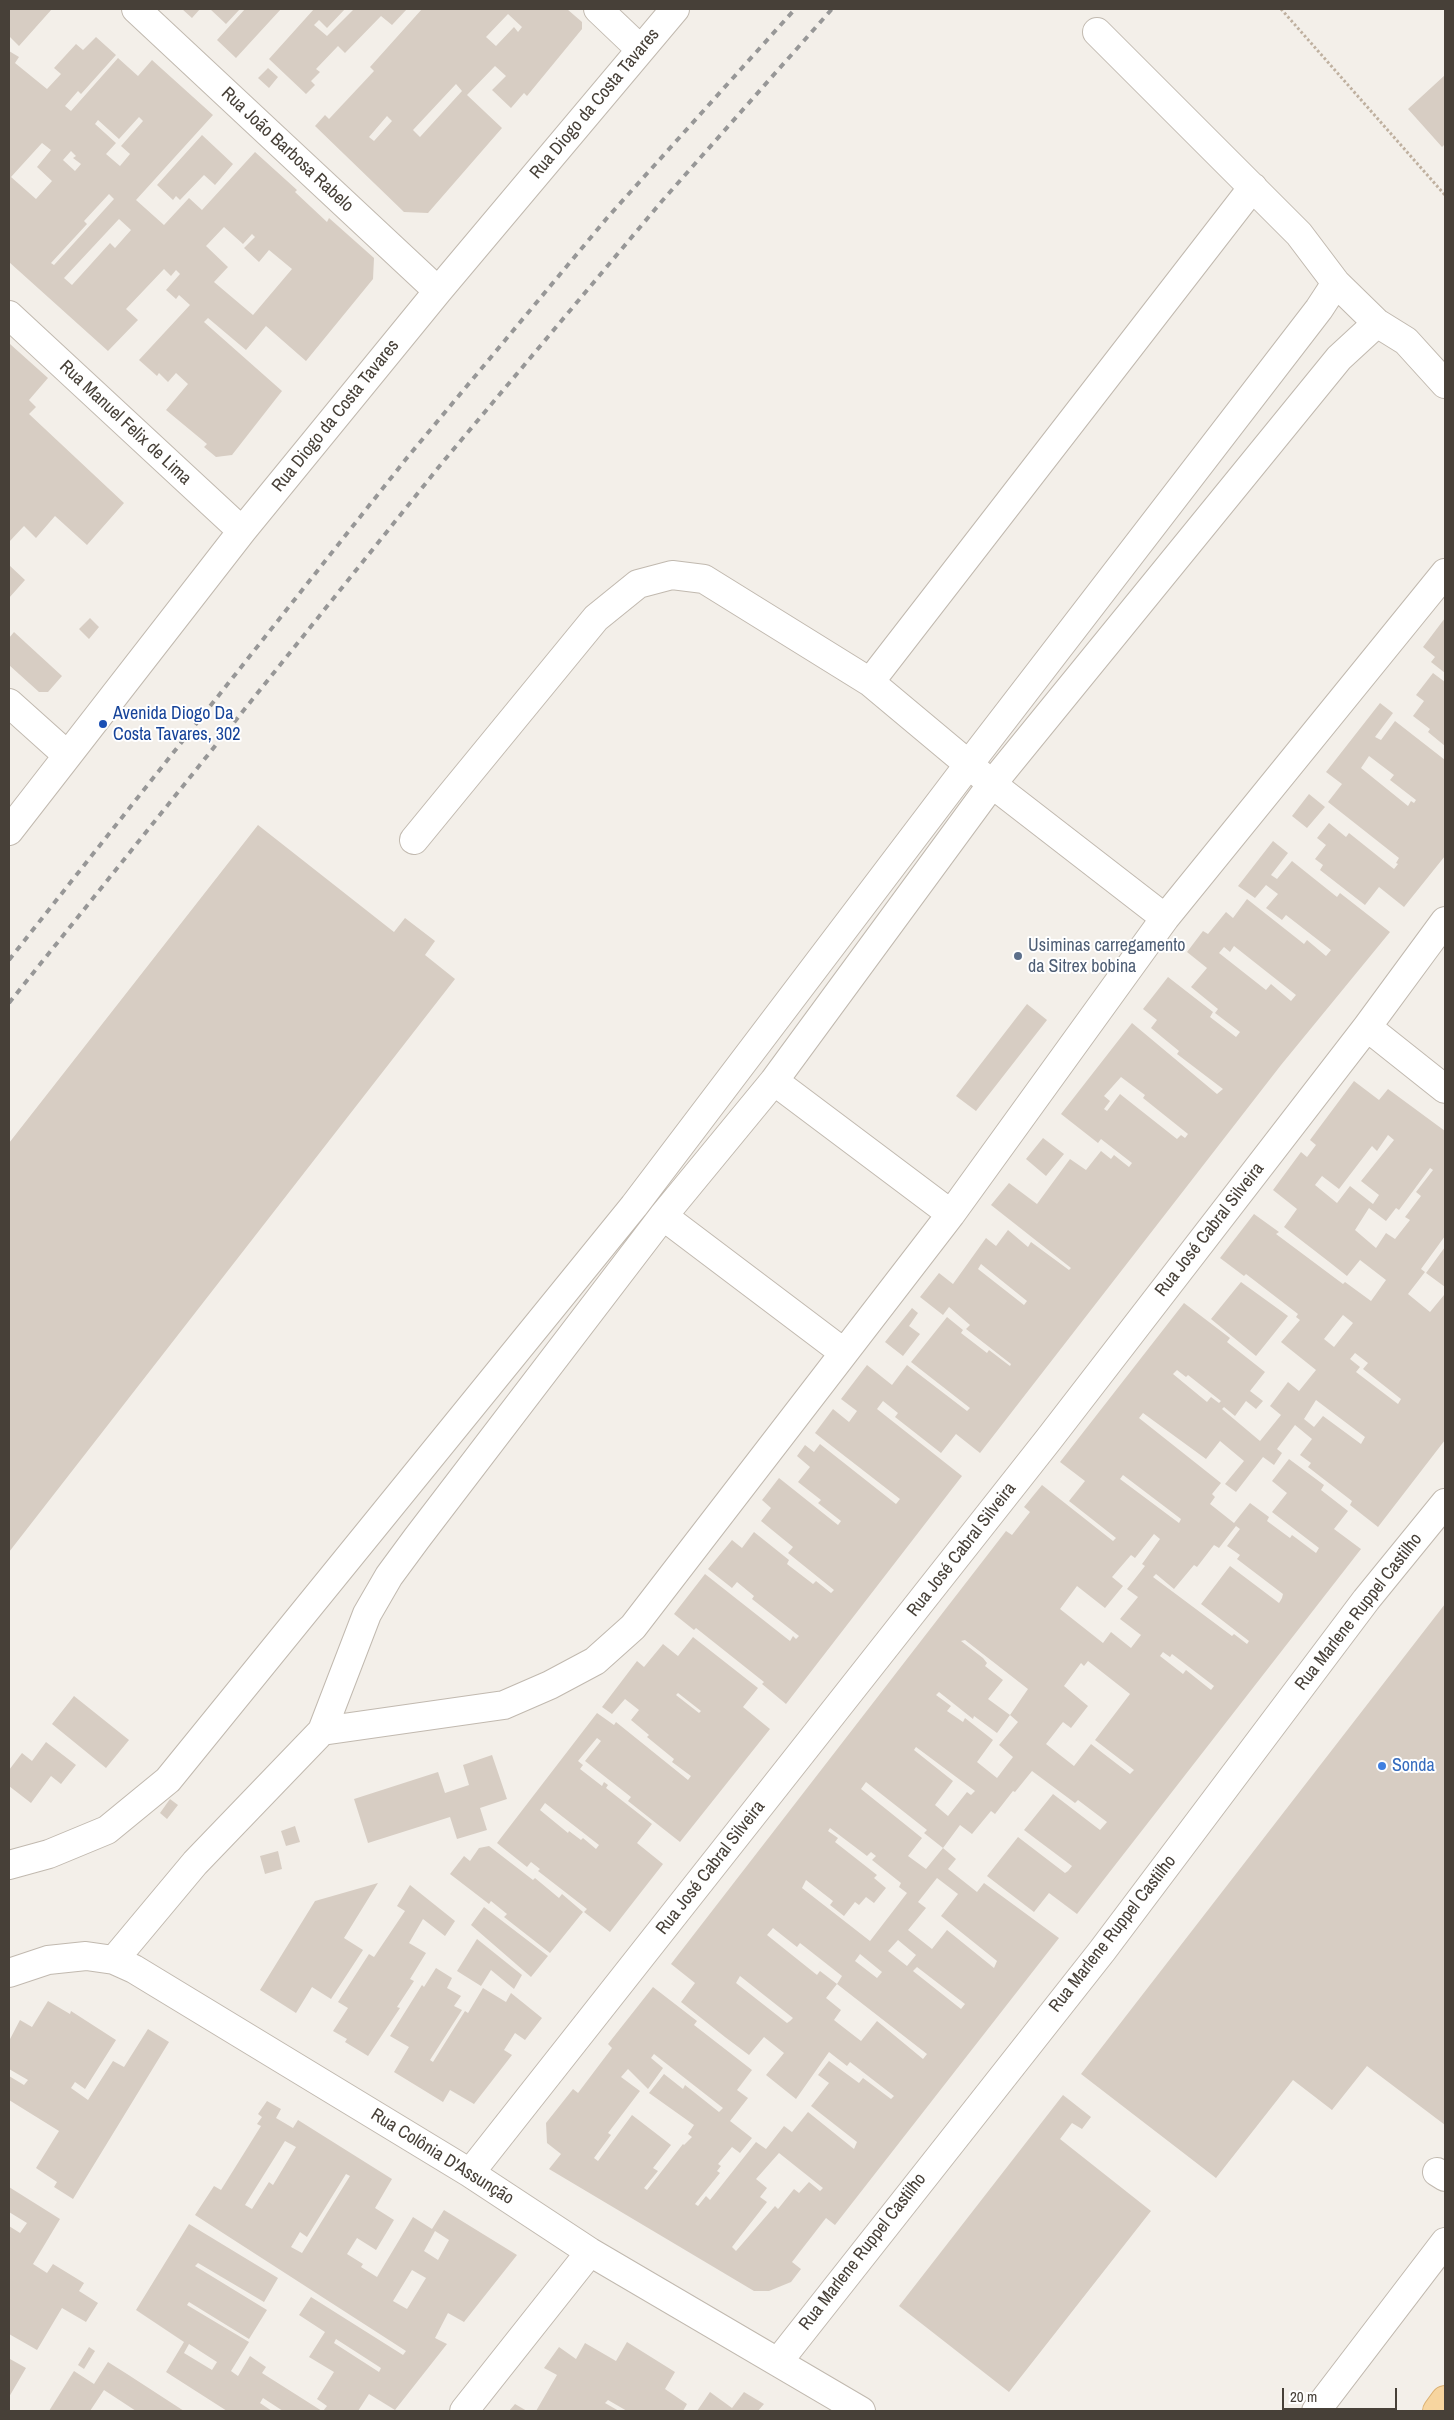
<!DOCTYPE html>
<html>
<head>
<meta charset="utf-8">
<style>
  body { margin:0 }
  #map { position:relative; width:1454px; height:2420px; overflow:hidden; background:#f3efe9; font-family:"Archivo Narrow",sans-serif }
  canvas { display:block }
  .frame { position:absolute; inset:0; border:10px solid #474038; pointer-events:none }
  .scale { position:absolute; left:1282px; top:2388px; width:115px; height:22px; box-sizing:border-box; border:2px solid #474038; border-top:0; padding-left:6px; font-size:15px; line-height:18px; white-space:nowrap; color:#474038; -webkit-text-stroke:4px #fff; paint-order:stroke }
</style>
</head>
<body>
<div id="map">
<canvas width="1454" height="2420"></canvas>
<div class="frame"></div>
<div class="scale">20 m</div>
</div>
<script>
const ctx = document.querySelector('canvas').getContext('2d');
ctx.lineJoin = 'round';
function fillPath(path, color) {
  ctx.fillStyle = color;
  ctx.fill(path, 'evenodd');
}
function shape(rows) {
  const path = new Path2D();
  for (const r of rows) {
    path.moveTo(r[0], r[1]);
    for (let i = 2; i < r.length; i += 2) path.lineTo(r[i], r[i + 1]);
  }
  return path;
}
function strokePath(path, color, width, dash) {
  ctx.strokeStyle = color;
  ctx.lineWidth = width;
  ctx.lineCap = dash ? 'butt' : 'round';
  ctx.setLineDash(dash || []);
  ctx.stroke(path);
}
function write(font, color, halo, rows, align = 'center') {
  ctx.font = font + ' "Archivo Narrow",sans-serif';
  ctx.lineWidth = 4;
  ctx.setLineDash([]);
  ctx.textBaseline = 'middle';
  ctx.strokeStyle = halo;
  ctx.fillStyle = color;
  for (const [text, x, y, turn = 0] of rows) {
    ctx.save();
    ctx.translate(x, y);
    ctx.rotate((+turn || 0) * Math.PI / 180);
    ctx.textAlign = isNaN(turn) ? turn : align;
    if (halo) ctx.strokeText(text, 0, 0);
    ctx.fillText(text, 0, 0);
    ctx.restore();
  }
}
const building = shape([
  [9,9,52,9,19,46,9,36],
  [182,9,200,9,192,18],
  [210,9,240,9,226,24],
  [245,9,281,9,236,58,217,40],
  [314,9,345,9,327,28,319,20,314,25,327,36,354,9,407,9,392,25,381,16,345,53,338,46,316,69,320,72,311,81,315,85,306,94,269,59],
  [422,9,567,9,582,22,582,29,527,96,524,93,511,108,492,90,506,76,495,66,467,95,502,128,428,213,404,212,315,126,325,115,329,119,374,71,370,67],
  [508,14,522,27,518,32,514,27,496,46,486,37],
  [456,84,462,91,420,137,413,130],
  [387,116,392,121,374,141,369,137],
  [96,37,116,55,81,94,78,91,65,106,71,111,118,58,138,76,152,60,213,115,136,200,164,225,189,198,202,210,255,152,297,190,295,192,327,222,329,218,374,258,373,279,306,361,266,326,246,350,208,318,204,322,282,391,232,455,216,457,204,447,207,444,166,410,188,384,176,373,168,382,159,373,157,376,139,360,190,305,179,295,176,299,166,290,180,274,176,270,171,276,164,269,126,309,138,320,108,351,9,262,9,51,19,57,15,63,47,89,61,74,54,68,76,44,83,50],
  [139,117,143,121,121,146,130,154,120,166,106,154,116,143,95,124,98,120,119,139],
  [42,143,51,150,37,167,52,181,36,199,11,177],
  [71,151,76,156,73,158,81,164,75,171,63,160],
  [109,194,114,199,54,265,51,263,87,224,84,221],
  [119,219,131,230,115,248,110,243,72,285,64,278],
  [224,227,243,244,252,234,255,237,244,248,259,262,269,250,292,269,253,315,214,282,228,267,206,246],
  [268,68,278,77,269,88,258,78],
  [1445,75,1445,144,1442,147,1408,109],
  [202,135,233,164,215,185,204,175,180,200,176,196,173,200,157,185],
  [10,344,48,378,29,400,36,407,29,414,124,503,87,545,55,516,36,538,24,526,9,542],
  [9,565,25,580,9,598],
  [90,618,99,627,89,639,79,629],
  [1445,618,1445,673,1431,662,1435,657,1423,647],
  [14,632,62,676,48,692,39,692,9,665,9,638],
  [1433,673,1445,682,1445,746,1428,732,1430,729,1413,716,1424,701,1416,695],
  [1380,703,1393,713,1375,737,1381,740,1395,721,1445,760,1445,856,1404,907,1379,887,1365,905,1320,870,1323,865,1315,859,1326,845,1317,838,1329,823,1346,837,1349,833,1394,869,1398,864,1396,863,1399,858,1328,802,1342,784,1326,772],
  [1369,756,1394,775,1390,780,1416,800,1414,803,1411,801,1408,806,1361,768],
  [1309,794,1325,807,1307,828,1292,816],
  [258,825,394,932,405,918,435,941,425,955,455,979,9,1552,9,1143],
  [1273,841,1288,853,1271,875,1277,879,1292,861,1337,897,1340,893,1390,932,1281,1065,980,1453,956,1434,941,1453,895,1417,898,1413,883,1401,877,1409,962,1476,786,1704,762,1684,764,1682,696,1628,694,1630,674,1614,705,1574,790,1641,793,1636,796,1639,799,1636,752,1599,754,1596,737,1582,732,1588,708,1569,732,1540,742,1548,754,1532,789,1560,787,1564,813,1584,816,1581,831,1593,834,1590,788,1553,793,1547,761,1521,771,1508,762,1500,779,1478,838,1525,841,1521,818,1503,821,1500,798,1482,810,1467,797,1456,805,1445,814,1452,820,1444,896,1504,900,1499,815,1433,833,1409,849,1422,857,1411,841,1399,867,1365,892,1385,907,1365,967,1411,970,1408,911,1362,947,1317,963,1330,961,1333,987,1353,989,1350,1010,1366,1011,1364,966,1329,970,1325,949,1307,943,1315,920,1297,939,1273,953,1284,986,1238,996,1246,1008,1230,1028,1247,1031,1242,1069,1270,1071,1268,991,1205,1009,1183,1037,1204,1070,1159,1086,1170,1101,1151,1111,1159,1114,1155,1129,1167,1132,1163,1101,1139,1098,1143,1061,1114,1132,1023,1217,1094,1223,1089,1177,1054,1179,1051,1151,1028,1157,1020,1143,1009,1168,977,1213,1012,1210,1017,1236,1037,1240,1032,1215,1013,1218,1009,1191,987,1207,968,1187,952,1203,931,1208,934,1226,912,1233,918,1247,899,1304,944,1307,940,1326,956,1331,950,1286,915,1282,920,1266,908,1278,894,1266,885,1255,898,1238,886],
  [1234,946,1296,995,1291,1001,1271,984,1266,990,1219,953,1224,947,1230,952],
  [1121,1077,1145,1095,1143,1098,1188,1134,1185,1138,1181,1135,1177,1139,1120,1094,1107,1111,1104,1109,1110,1101,1104,1096],
  [981,1264,1027,1301,1024,1305,978,1269],
  [1027,1004,1047,1020,976,1111,956,1096],
  [1354,1081,1379,1100,1388,1089,1445,1131,1445,1236,1421,1269,1425,1272,1408,1294,1430,1312,1444,1295,1445,1296,1445,1440,1378,1527,1350,1505,1352,1501,1308,1467,1311,1463,1300,1455,1312,1439,1295,1425,1277,1449,1282,1453,1274,1465,1263,1457,1236,1492,1225,1484,1244,1461,1220,1441,1206,1459,1143,1413,1139,1418,1221,1483,1212,1494,1215,1497,1210,1504,1234,1523,1250,1503,1269,1517,1267,1521,1290,1538,1292,1535,1316,1553,1319,1548,1272,1512,1287,1493,1272,1481,1289,1459,1324,1485,1321,1490,1348,1511,1334,1529,1361,1549,1077,1914,1049,1893,1034,1912,987,1876,1018,1837,1065,1873,1068,1871,1072,1866,1024,1830,1053,1794,1100,1830,1107,1822,1078,1800,1075,1803,1032,1771,1015,1792,1013,1791,995,1814,991,1811,972,1834,960,1825,943,1848,956,1859,948,1869,977,1892,984,1883,1059,1938,835,2225,826,2218,792,2262,801,2269,791,2282,769,2291,754,2291,549,2169,561,2154,547,2143,546,2123,573,2089,578,2093,612,2048,608,2044,653,1987,697,2021,694,2025,752,2070,737,2090,748,2098,730,2121,752,2138,740,2153,732,2147,718,2164,721,2166,717,2171,720,2173,695,2204,698,2206,706,2196,710,2200,756,2142,766,2149,784,2126,792,2132,808,2112,854,2149,857,2142,811,2106,829,2083,818,2075,829,2061,859,2083,863,2078,891,2099,894,2096,850,2062,847,2066,829,2052,796,2099,766,2075,784,2053,764,2037,749,2055,725,2037,681,2002,695,1983,671,1964,1006,1531,1012,1535,1030,1512,1024,1507,1042,1485,1113,1541,1116,1538,1069,1501,1085,1481,1060,1462,1184,1303,1230,1338,1227,1342,1265,1372,1250,1391,1263,1401,1256,1409,1246,1401,1235,1416,1224,1407,1222,1409,1260,1441,1281,1415,1270,1406,1288,1382,1299,1391,1316,1370,1281,1342,1300,1320,1296,1317,1298,1314,1246,1274,1244,1276,1220,1258,1254,1214,1279,1232,1276,1234,1343,1284,1345,1282,1371,1301,1386,1280,1360,1260,1347,1276,1328,1261,1284,1227,1297,1209,1273,1190,1301,1152,1307,1157,1316,1145,1310,1140],
  [1388,1135,1394,1140,1361,1181,1379,1195,1373,1204,1350,1186,1337,1203,1315,1185,1322,1176,1339,1189,1372,1146,1377,1151],
  [1430,1168,1433,1170,1416,1192,1421,1196,1405,1217,1410,1220,1395,1239,1386,1233,1376,1248,1355,1230,1369,1208,1386,1221,1396,1208,1399,1210],
  [1343,1315,1353,1323,1334,1347,1324,1339],
  [1355,1353,1368,1363,1363,1369,1401,1399,1398,1404,1356,1372,1360,1367,1350,1359],
  [1177,1370,1186,1377,1188,1375,1221,1401,1219,1403,1211,1397,1207,1402,1173,1374],
  [1316,1400,1365,1437,1361,1444,1323,1416,1314,1427,1304,1419],
  [1123,1475,1181,1519,1179,1523,1120,1479],
  [1236,1526,1240,1529,1227,1546,1240,1555,1237,1559,1283,1594,1282,1598,1279,1603,1230,1566,1201,1604,1249,1641,1247,1644,1234,1634,1232,1636,1153,1577,1156,1574,1174,1589,1194,1565,1197,1567,1214,1545,1219,1548],
  [1154,1534,1160,1539,1142,1564,1145,1566,1127,1589,1138,1597,1120,1619,1141,1635,1131,1648,1111,1632,1103,1643,1060,1609,1077,1586,1105,1608,1123,1586,1112,1577,1131,1555,1135,1558],
  [965,1640,1028,1689,1010,1715,1018,1722,999,1745,1013,1757,997,1778,977,1762,993,1740,965,1718,963,1722,947,1711,951,1706,936,1695,939,1692,973,1719,974,1716,997,1733,1010,1715,988,1699,1003,1680,985,1666,987,1663,983,1658,961,1641],
  [1163,1652,1170,1657,1172,1654,1214,1686,1211,1690,1186,1670,1183,1674,1160,1656],
  [1088,1661,1130,1694,1095,1740,1134,1770,1130,1774,1091,1744,1074,1766,1046,1744,1063,1722,1071,1728,1088,1706,1064,1686,1081,1663,1084,1666],
  [916,1747,975,1791,971,1795,967,1792,948,1816,935,1805,953,1781,914,1750],
  [866,1782,927,1830,924,1833,943,1848,926,1869,908,1856,922,1838,861,1789],
  [830,1828,867,1856,871,1852,876,1856,872,1860,901,1883,899,1887,907,1893,870,1941,802,1888,806,1880,833,1901,830,1905,844,1916,855,1902,859,1905,866,1897,874,1903,886,1888,874,1878,877,1875,835,1842,838,1838,828,1831],
  [937,1878,958,1894,941,1916,997,1961,994,1968,947,1930,932,1949,908,1930,926,1908,918,1902],
  [773,1928,797,1947,800,1943,842,1976,837,1984,927,2054,923,2059,877,2021,861,2041,839,2024,834,2020,841,2010,826,1998,837,1984,820,1971,817,1975,767,1935],
  [898,1940,916,1955,907,1966,888,1951],
  [860,1954,882,1972,877,1978,855,1961],
  [917,1967,965,2004,961,2009,913,1971],
  [740,1976,793,2018,790,2021,787,2023,736,1983],
  [654,2054,723,2108,719,2112,685,2085,683,2089,664,2074,649,2093,694,2125,688,2134,692,2137,684,2145,683,2144,647,2190,644,2188,658,2171,653,2168,671,2145,632,2115,598,2161,594,2158,611,2135,608,2133,640,2091,621,2077,628,2069,648,2089,663,2068,651,2058],
  [779,2153,823,2188,820,2191,809,2182,799,2193,794,2189,778,2209,775,2206,736,2251,732,2247,767,2202,760,2197,767,2188,756,2179],
  [1043,1138,1064,1154,1046,1176,1026,1159],
  [1445,1247,1445,1287,1426,1273],
  [1241,1282,1288,1316,1256,1356,1211,1319],
  [912,1308,918,1313,909,1326,920,1334,903,1356,885,1342],
  [1445,1604,1445,2125,1367,2066,1332,2110,1293,2080,1216,2178,1081,2074],
  [693,1637,758,1688,743,1707,770,1729,680,1842,628,1801,631,1797,585,1761,601,1741,597,1738,578,1761,583,1765,580,1769,602,1786,604,1782,608,1785,606,1788,652,1824,637,1843,663,1864,610,1932,584,1912,587,1909,538,1871,540,1869,531,1862,527,1867,497,1843,597,1713,614,1725,616,1722,688,1780,691,1776,672,1762,674,1759,647,1737,649,1735,631,1720,639,1710,625,1699,612,1714,602,1707,637,1661,644,1667,663,1644,678,1656],
  [678,1693,701,1711,699,1713,676,1695],
  [545,1803,599,1845,596,1849,583,1838,581,1840,569,1831,568,1833,540,1810],
  [74,1696,129,1740,106,1768,52,1724],
  [46,1742,76,1765,61,1784,51,1776,31,1803,9,1786,9,1770,22,1753,32,1761],
  [492,1755,507,1799,480,1808,487,1830,457,1839,450,1817,368,1843,354,1799,438,1772,445,1793,469,1785,463,1765],
  [170,1799,178,1805,167,1819,160,1813],
  [295,1826,300,1842,286,1846,281,1831],
  [489,1846,533,1880,535,1878,559,1898,562,1894,583,1912,550,1953,504,1917,507,1914,491,1901,489,1904,450,1874,464,1856,470,1861,479,1848],
  [278,1851,282,1869,265,1874,260,1856],
  [378,1883,344,1938,363,1950,331,1999,312,1987,296,2013,260,1990,315,1901],
  [410,1885,455,1921,445,1936,423,1919,409,1943,426,1953,410,1979,414,1981,397,2007,400,2008,368,2056,345,2042,347,2039,333,2031,348,2008,338,2002,369,1954,374,1957,405,1911,397,1906],
  [484,1907,548,1956,531,1977,471,1925],
  [477,1939,522,1975,514,1989,491,1970,481,1986,457,1971],
  [436,1968,452,1978,447,1988,461,1996,454,2006,462,2010,430,2060,433,2062,465,2011,468,2013,483,1988,506,2002,511,1993,542,2018,525,2040,515,2033,504,2050,512,2055,474,2104,450,2090,443,2102,394,2072,409,2047,390,2036,422,1985,424,1987],
  [48,2001,70,2014,71,2011,116,2040,85,2089,75,2082,71,2088,88,2100,113,2061,124,2067,148,2029,169,2042,73,2199,54,2187,57,2182,36,2168,59,2131,9,2100,9,2076,24,2085,28,2080,9,2069,9,2041,20,2020,32,2027],
  [1063,2095,1091,2117,1082,2129,1072,2123,1060,2139,1151,2211,1009,2392,899,2306],
  [267,2101,281,2109,276,2118,293,2128,298,2120,392,2179,375,2208,394,2220,376,2250,357,2238,347,2254,363,2264,361,2267,377,2277,413,2217,432,2229,444,2210,517,2255,464,2322,448,2313,435,2338,447,2344,395,2410,369,2394,358,2411,323,2411,327,2406,317,2399,334,2372,309,2357,325,2332,299,2315,311,2297,403,2355,406,2351,195,2215,214,2186,221,2190,261,2126,257,2124,262,2117,258,2114],
  [285,2141,296,2147,273,2185,269,2182,252,2209,245,2205],
  [346,2174,350,2176,302,2253,291,2247,300,2232,307,2237],
  [435,2231,449,2240,438,2260,424,2251],
  [412,2270,426,2278,407,2309,393,2301],
  [336,2339,381,2368,379,2372,334,2343],
  [9,2187,60,2219,33,2264,47,2273,53,2264,84,2283,79,2291,98,2303,86,2322,62,2308,37,2350,9,2334,9,2226,20,2233,27,2223,9,2212],
  [189,2224,278,2278,264,2302,198,2263,195,2266,267,2310,249,2339,189,2302,187,2305,249,2342,231,2371,238,2376,250,2356,266,2367,262,2373,322,2411,283,2411,263,2398,260,2403,272,2411,227,2411,166,2372,184,2342,136,2310],
  [189,2344,217,2362,212,2370,184,2353],
  [627,2342,675,2372,665,2389,687,2404,683,2411,627,2411,608,2400,605,2403,619,2411,536,2411,557,2375,544,2368,559,2347,576,2359,585,2343,616,2361],
  [89,2347,95,2351,84,2369,78,2365],
  [10,2359,26,2368,9,2397,9,2361],
  [108,2362,127,2374,184,2411,136,2411,104,2390,90,2411,49,2411,74,2371,94,2384],
  [710,2392,732,2408,744,2392,764,2404,758,2411,697,2411],
  [515,2404,527,2411,509,2411]
]);
const path = shape([
  [1281,9,1445,195]
]);
const minor = shape([
  [136,9,438,291],
  [598,9,640,49],
  [1336,283,1377,323,1406,341,1445,384],
  [9,315,242,531],
  [870,682,1253,187],
  [9,703,67,755],
  [9,831,242,531,438,291,675,9],
  [414,840,596,618,638,584,672,575,704,579,870,682,992,784,1165,918],
  [1367,1027,1445,1089],
  [774,1081,951,1214],
  [663,1216,843,1352],
  [322,1731,367,1614,389,1576,417,1538,663,1216,774,1081,992,784,1339,358,1377,323],
  [9,1865,49,1854,107,1830,168,1780,634,1206,969,764,1319,309,1336,283,1299,234,1097,32],
  [114,1960,195,1863,322,1731,504,1705,550,1685,595,1661,633,1627,951,1214,1165,918,1445,573],
  [9,1973,48,1960,86,1956,114,1960,134,1969,470,2173,590,2252,861,2411],
  [1437,2172,1445,2177],
  [470,2173,1049,1439,1367,1027,1445,921],
  [778,2362,1102,1951,1366,1600,1445,1503],
  [464,2411,590,2252],
  [1316,2411,1445,2242]
]);
const major = shape([
  [1437,2411,1445,2400]
]);
const rail = shape([
  [9,960,406,459,607,218,795,9],
  [9,1003,442,463,662,201,832,9]
]);
const markers = [
  [103,724,5,"#1a4fb4"],
  [1018,956,5,"#5c6f8a"],
  [1382,1766,5,"#3f7fe0"]
];
const streetNames = [
  ["Rua Diogo da Costa Tavares",595,104,-50],
  ["Rua João Barbosa Rabelo",287,150,43],
  ["Rua Diogo da Costa Tavares",336,416,-51],
  ["Rua Manuel Felix de Lima",125,423,43],
  ["Rua José Cabral Silveira",1210,1230,-52],
  ["Rua José Cabral Silveira",962,1550,-52],
  ["Rua Marlene Ruppel Castilho",1359,1612,-52],
  ["Rua José Cabral Silveira",711,1868,-52],
  ["Rua Marlene Ruppel Castilho",1113,1934,-52],
  ["Rua Colônia D'Assunção",442,2157,32],
  ["Rua Marlene Ruppel Castilho",863,2252,-52]
];
const transitNames = [
  ["Avenida Diogo Da",113,714],
  ["Costa Tavares, 302",113,735]
];
const serviceNames = [
  ["Usiminas carregamento",1028,946],
  ["da Sitrex bobina",1028,967]
];
const shopNames = [
  ["Sonda",1392,1766]
];
fillPath(building, '#d7cdc3');
strokePath(minor, '#c1b9af', 30);
strokePath(major, '#dbb070', 30);
strokePath(path, '#bfb09f', 3, [2.5, 2.5]);
strokePath(minor, '#fff', 28);
strokePath(major, '#f7d59f', 28);
strokePath(rail, '#979797', 4, [6, 6]);
for (const [x, y, r, color] of markers) {
  const dot = new Path2D();
  dot.arc(x, y, r, 0, 2 * Math.PI);
  ctx.fillStyle = color;
  ctx.fill(dot);
  strokePath(dot, '#fff', 2);
}
write('18px', '#474038', '#fff', streetNames);
write('18px', '#164399', '#fff', transitNames, 'left');
write('18px', '#4e5e75', '#fff', serviceNames, 'left');
write('18px', '#366cbe', '#fff', shopNames, 'left');
</script>
</body>
</html>
